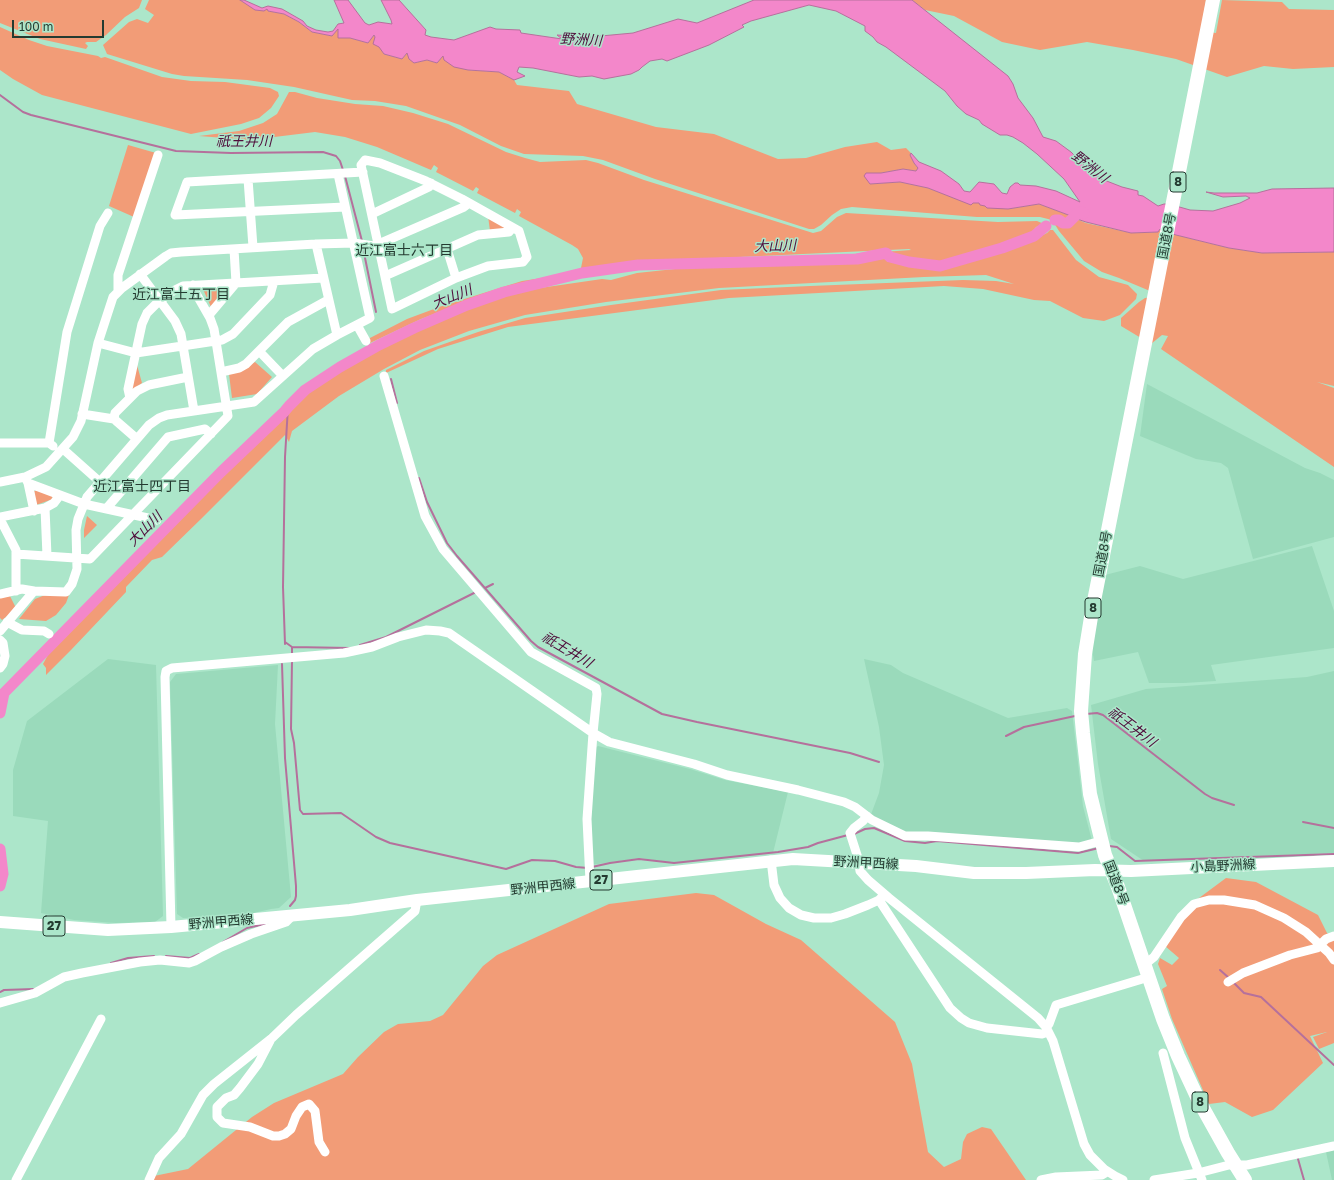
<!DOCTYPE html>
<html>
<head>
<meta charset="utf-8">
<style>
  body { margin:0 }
  #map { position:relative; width:1334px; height:1180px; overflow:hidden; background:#ace6ca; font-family:"Golos Text",sans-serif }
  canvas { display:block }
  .scale { position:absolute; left:12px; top:20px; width:92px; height:18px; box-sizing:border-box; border:2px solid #243b31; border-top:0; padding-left:5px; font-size:12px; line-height:14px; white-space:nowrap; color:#243b31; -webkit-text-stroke:3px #ace6ca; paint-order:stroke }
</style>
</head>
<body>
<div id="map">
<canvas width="1334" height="1180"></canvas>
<div class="scale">100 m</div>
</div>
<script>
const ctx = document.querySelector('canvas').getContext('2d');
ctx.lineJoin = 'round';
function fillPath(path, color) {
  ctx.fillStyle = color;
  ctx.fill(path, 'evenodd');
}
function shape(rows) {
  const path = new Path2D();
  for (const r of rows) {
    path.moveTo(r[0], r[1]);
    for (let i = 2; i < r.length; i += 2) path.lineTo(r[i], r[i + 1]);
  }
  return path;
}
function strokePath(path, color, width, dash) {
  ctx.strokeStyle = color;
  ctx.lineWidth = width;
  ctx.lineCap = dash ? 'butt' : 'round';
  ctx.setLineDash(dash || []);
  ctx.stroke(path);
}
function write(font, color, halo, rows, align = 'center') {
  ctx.font = font + ' "Golos Text","Noto Sans JP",sans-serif';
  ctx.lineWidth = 3;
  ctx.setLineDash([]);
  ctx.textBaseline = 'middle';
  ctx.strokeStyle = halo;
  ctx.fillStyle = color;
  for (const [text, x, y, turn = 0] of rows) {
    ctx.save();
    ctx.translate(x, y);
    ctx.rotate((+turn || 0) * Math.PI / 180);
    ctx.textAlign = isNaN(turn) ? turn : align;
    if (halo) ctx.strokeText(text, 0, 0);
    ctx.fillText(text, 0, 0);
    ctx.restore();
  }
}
const built = shape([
  [1147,384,1305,468,1320,473,1334,480,1334,537,1253,559,1228,468,1221,463,1196,459,1140,436],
  [1312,546,1334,611,1334,648,1211,665,1216,681,1184,683,1149,683,1138,652,1094,661,1092,649,1105,575,1140,566,1183,579],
  [108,659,156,665,163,916,155,922,116,923,74,920,41,913,48,821,13,816,13,770,27,721],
  [864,659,891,665,903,673,1008,718,1067,708,1072,711,1083,806,1092,841,1075,844,912,835,870,817,879,793,884,765,879,727],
  [278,665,275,724,291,897,279,908,271,909,236,917,183,918,177,914,170,682,176,674],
  [1334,671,1334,853,1144,861,1111,839,1098,764,1091,705,1146,689,1307,677],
  [598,746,690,769,725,780,788,792,773,853,675,863,640,858,591,865,589,822,593,750],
  [1334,1150,1334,1180,1332,1180,1326,1152]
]);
const green = shape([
  [0,0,142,0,139,8,125,17,106,35,96,42,87,42,85,43,88,46,86,49,40,39,0,23],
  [149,0,240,0,256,10,267,9,268,11,284,14,299,22,312,32,332,36,338,28,338,38,350,38,368,43,374,35,384,54,402,59,407,53,414,63,427,60,437,63,443,56,468,70,499,72,514,80,517,85,569,91,577,104,656,127,714,134,778,159,806,158,845,147,877,142,891,150,906,148,911,153,910,154,914,163,918,168,916,171,903,169,881,173,866,173,870,184,900,182,928,188,971,204,973,203,980,203,1008,209,1039,204,1071,216,1069,219,1065,221,1054,219,1060,225,1074,218,1086,223,1131,233,1158,232,1160,229,1176,235,1229,248,1262,253,1334,252,1334,386,1317,382,1334,388,1334,467,1161,349,1168,336,1162,335,1151,344,1121,326,1121,318,1139,302,1145,298,1162,296,1119,278,1102,272,1084,261,1059,231,1052,220,1040,217,977,217,852,207,841,209,832,215,821,225,814,229,809,229,655,179,603,160,583,156,524,154,501,146,460,125,406,106,375,101,352,100,294,87,247,80,184,76,172,74,107,54,103,45,129,22,137,19,148,23,154,15,145,9],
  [912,0,1206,0,1201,31,1216,33,1222,0,1282,2,1289,9,1334,10,1334,67,1293,69,1264,66,1227,77,1176,59,1133,50,1087,42,1040,50,1002,42,954,16,925,10],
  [0,27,29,40,47,46,98,56,101,58,105,57,162,77,191,81,225,82,270,88,278,92,279,96,271,108,259,118,241,124,191,134,42,95,13,79,0,70],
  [289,92,295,92,317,98,355,104,383,106,413,113,448,124,506,152,525,158,540,162,586,160,598,163,644,180,813,233,821,231,837,217,846,213,998,222,1037,221,1044,224,1036,227,1034,230,1041,236,1047,233,1050,230,1053,230,1076,260,1099,277,1128,285,1137,294,1136,299,1120,315,1104,321,1083,318,1050,301,1034,300,983,289,944,286,729,298,508,327,438,349,386,373,386,370,424,351,478,332,525,318,611,305,721,290,810,286,963,280,996,281,1014,284,986,275,924,277,719,288,606,302,525,315,469,331,420,350,384,369,339,396,292,431,289,442,285,435,202,518,162,557,152,560,126,587,126,592,71,650,46,675,46,668,43,664,60,633,234,454,281,409,352,357,394,335,442,314,502,295,540,288,602,279,611,280,637,273,750,261,911,250,909,249,718,258,526,285,478,297,421,319,370,343,368,339,407,319,442,306,522,281,575,273,581,268,583,258,578,249,572,245,519,216,521,212,517,209,515,213,477,193,479,189,476,187,473,191,436,172,438,168,434,165,431,170,377,147,345,137,315,132,250,140,199,136,239,131,263,123,277,114],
  [128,145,156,153,134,217,109,206],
  [488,216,510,230,490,231],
  [230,285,211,307,202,287],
  [255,362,272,377,257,394,232,398,229,374],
  [137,365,142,383,133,390,132,388],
  [38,490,52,496,53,499,36,505,34,491],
  [87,516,97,525,84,538,84,530],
  [50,593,69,595,66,603,56,615,46,621,19,619,35,599],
  [10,596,16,608,10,614,2,620,0,618,0,598],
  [1226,878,1256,882,1318,915,1327,933,1334,938,1334,1043,1319,1049,1313,1037,1327,1032,1310,1036,1323,1063,1273,1110,1252,1117,1225,1102,1209,1104,1172,1019,1162,989,1167,986,1158,964,1160,958,1172,965,1179,958,1165,946,1195,901],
  [696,893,714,895,766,924,801,940,895,1022,912,1064,928,1152,944,1167,961,1159,963,1142,967,1134,982,1127,991,1129,1026,1180,146,1180,149,1177,188,1169,252,1117,274,1103,343,1074,358,1057,384,1032,398,1024,430,1021,443,1015,483,966,497,955,609,904]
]);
const water = shape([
  [240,0,244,0,262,8,268,6,282,9,303,21,307,26,316,30,328,32,333,31,338,24,344,23,334,0,348,0,365,23,369,25,378,22,392,24,391,20,381,0,399,0,426,30,425,35,431,37,454,40,490,27,496,29,520,30,521,33,562,39,557,35,590,37,633,33,678,19,697,23,754,0,912,0,1008,76,1013,84,1018,98,1033,118,1043,137,1056,141,1071,152,1089,170,1095,172,1099,178,1122,187,1138,191,1138,195,1143,196,1158,206,1164,204,1169,204,1190,210,1213,211,1240,203,1250,198,1246,196,1223,197,1206,192,1214,193,1257,193,1272,189,1334,188,1334,252,1262,253,1229,248,1176,235,1160,229,1158,232,1131,233,1086,222,1074,218,1059,225,1058,222,1058,221,1065,221,1069,219,1071,216,1039,204,1008,209,987,208,985,206,980,205,979,203,973,203,971,205,928,188,900,182,870,184,864,176,866,173,881,173,903,169,916,171,918,168,914,163,910,155,911,153,919,162,941,171,959,184,964,191,970,192,979,182,994,184,1002,193,1007,194,1010,187,1015,183,1018,183,1020,185,1036,186,1056,191,1080,202,1064,179,1037,154,1023,143,1013,137,1007,135,1000,135,982,124,979,120,966,114,957,106,945,91,886,47,877,42,873,37,865,31,865,26,836,11,809,5,751,21,742,25,744,27,709,45,667,61,662,59,650,61,642,67,639,70,631,74,604,79,592,76,579,77,533,68,519,67,517,72,525,76,514,80,499,72,468,70,454,67,444,60,443,56,437,63,427,60,414,63,409,59,407,53,402,59,384,54,379,47,373,44,375,37,374,35,368,43,350,38,338,38,338,29,332,36,312,32,299,22,284,14,268,11,267,9,264,11,255,10,240,0]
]);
const stream = shape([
  [0,95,23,112,31,115,176,151,231,153,323,152,336,156,340,161,343,170],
  [345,176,362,241],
  [363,248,376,312],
  [391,379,397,403],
  [419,478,427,502,447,543,457,556,531,641,538,647,662,714,697,722,850,753,879,762],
  [485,588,493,584],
  [285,642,292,647,350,648],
  [285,644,283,587,285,457,288,407],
  [360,645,386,637,476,592],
  [292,654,292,647],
  [292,660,291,729,294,743,300,810,303,814,341,813,376,837,390,843,506,869,532,860,555,861,576,867,588,868],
  [282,664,285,758,296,886,296,896,295,900,290,906],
  [1086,714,1097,713,1103,715,1205,794,1212,798,1234,805],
  [1006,736,1024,727,1075,716],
  [1303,822,1334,828],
  [854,834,865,829,874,828,905,841,925,843,937,841,1078,853,1099,848],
  [1109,846,1117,847,1135,861,1334,854],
  [592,867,610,863,639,859,674,863,778,852,808,847,818,843,848,835],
  [223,942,247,928,265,924],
  [166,956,190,958,199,954],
  [111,963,128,958,154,956],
  [1220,970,1229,978],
  [1234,983,1244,993,1261,997,1334,1065],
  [0,992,4,990,34,989],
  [1298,1159,1304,1180]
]);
const river = shape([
  [1055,220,1059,220,1063,223,1068,223,1078,213,1081,212,1084,213],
  [0,697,221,472,284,412,289,406,305,390,340,367,379,345,414,328,467,305,504,292,582,273,638,265,857,259,886,253,890,257,909,262,940,266,1002,248,1034,236,1046,226],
  [0,713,4,693],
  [0,849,3,874,0,886]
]);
const minor = shape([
  [365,160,380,163,426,181,462,199,519,231,527,257,523,262,488,266,456,278,392,309,361,165,365,160],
  [248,179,253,247],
  [345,207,175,215,187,182,363,172],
  [372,214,429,187,431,183],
  [316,244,337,335],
  [447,249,456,278],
  [140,274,175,321,181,334,194,411],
  [385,276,478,235,509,232,512,228],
  [118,292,118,275,158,155],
  [209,315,236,283,234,249],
  [357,325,366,341],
  [98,343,136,353,222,340,233,334,270,295,274,281],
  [259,351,283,376],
  [221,372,239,368,246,364,288,322,328,300],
  [384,376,425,516,443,549,531,652,596,688,597,694,593,733,587,819,590,881],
  [130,398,128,389,142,324,147,313,156,304,173,291,183,286,323,278],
  [82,414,114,419,137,439],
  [114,419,115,413,137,391,149,385,188,377],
  [0,443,49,443,53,446],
  [49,443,67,332,100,226,108,213],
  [63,449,100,482],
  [25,477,28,483,84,504,157,520],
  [0,482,25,477,46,467,73,437,81,421,98,343,113,297,122,288,166,256,171,253,181,252,316,244,354,243,374,246,464,207,469,203],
  [28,483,34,511],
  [45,508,47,556],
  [106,509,168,437,205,429,211,434],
  [0,517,45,508,54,503,60,495],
  [0,519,16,550,16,591],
  [16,554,90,559,228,416,214,329,210,318,194,290,193,285],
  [0,594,22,589,34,591],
  [7,622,22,630,44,631,49,634],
  [0,631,34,591,66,592,72,584,77,569,76,530,78,519,87,497,149,425,159,418,167,415,254,402,313,349,337,335,370,318,338,174],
  [0,640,3,643,5,656,3,664,0,668],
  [867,816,863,821,854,828,850,833,858,858,860,871,868,880,889,898,1038,1018,1046,1027,1053,1041,1084,1144,1090,1155,1104,1169,1115,1176,1123,1180],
  [771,860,774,885,780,898,789,908,801,915,814,918,831,918,845,914,868,905,879,900,882,897],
  [879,900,950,1008,961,1018,969,1023,987,1028,1042,1034,1048,1032],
  [171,927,165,677,166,671,172,668,344,653,372,647,398,637,426,630,440,631,449,633,593,733,609,742,694,764,727,775,798,790,844,802,855,807,872,820,905,836,928,836,1079,847,1101,841],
  [1144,962,1149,961,1154,957,1181,917,1194,904,1209,900,1224,900,1255,905,1284,918,1306,932,1329,953,1334,960],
  [1228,982,1243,973,1290,955,1317,948,1326,939,1334,936],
  [0,1003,35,993,64,977,82,973,140,962,160,960,189,963,195,961,221,947,251,934,286,922,292,916],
  [1046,1027,1049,1024,1056,1005,1149,977],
  [270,1041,258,1064,240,1088,234,1095,226,1098,217,1107,217,1117,223,1123,250,1127,273,1136,279,1136,285,1134,291,1129,296,1116,302,1107,309,1104,315,1111,319,1142,325,1152],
  [1163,1053,1185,1138,1202,1180],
  [16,1180,101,1019],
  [149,1180,159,1158,181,1134,203,1095,214,1084,272,1038,296,1015,415,911,417,900],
  [1041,1180,1056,1177,1102,1175,1107,1172],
  [1154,1180,1198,1173,1229,1165,1247,1165,1334,1146]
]);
const major = shape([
  [0,922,108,930,171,927,350,910,417,900,793,859,916,866,974,873,1026,873,1095,870,1131,871,1334,861]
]);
const highway = shape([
  [1213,0,1092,611,1085,654,1081,711,1083,733,1090,794,1105,855,1118,887,1163,1019,1178,1056,1199,1101,1228,1153,1245,1180]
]);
const shields = [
  [1178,182,16],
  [1093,608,16],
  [601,880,22],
  [54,926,22],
  [1200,1102,16]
];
const shieldNames = [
  ["8",1178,182],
  ["8",1093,608],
  ["27",601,880],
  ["27",54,926],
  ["8",1200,1102]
];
const streetNames = [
  ["国道8号",1167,236,-79],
  ["国道8号",1103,554,-79],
  ["野洲甲西線",866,863,3],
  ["小島野洲線",1223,866,-3],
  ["国道8号",1116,883,69],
  ["野洲甲西線",543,887,-6],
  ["野洲甲西線",221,922,-5]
];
const waterNames = [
  ["野洲川",581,40,3],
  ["祇王井川",244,142],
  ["野洲川",1090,167,38],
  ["大山川",775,246,-2],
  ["大山川",452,297,-22],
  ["大山川",145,529,-45],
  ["祇王井川",567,650,31],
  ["祇王井川",1132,727,37]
];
const neighbourhoodNames = [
  ["近江富士六丁目",404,251],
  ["近江富士五丁目",181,295],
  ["近江富士四丁目",142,487]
];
fillPath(built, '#9adabb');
fillPath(green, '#f29c77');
fillPath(water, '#f387ca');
strokePath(water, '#b5709c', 1);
strokePath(stream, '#b5709c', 2);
strokePath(river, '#f387ca', 11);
strokePath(minor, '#fff', 9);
strokePath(major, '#fff', 12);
strokePath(highway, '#fff', 14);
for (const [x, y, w] of shields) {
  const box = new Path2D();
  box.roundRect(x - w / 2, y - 10, w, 20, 3);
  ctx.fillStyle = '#ace6ca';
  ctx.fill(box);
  strokePath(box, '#243b31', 1);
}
write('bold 12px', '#243b31', null, shieldNames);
write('13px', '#243b31', '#ace6ca', streetNames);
write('italic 14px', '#4f0d3b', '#ace6ca', waterNames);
write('14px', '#243b31', '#ace6ca', neighbourhoodNames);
</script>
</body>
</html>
